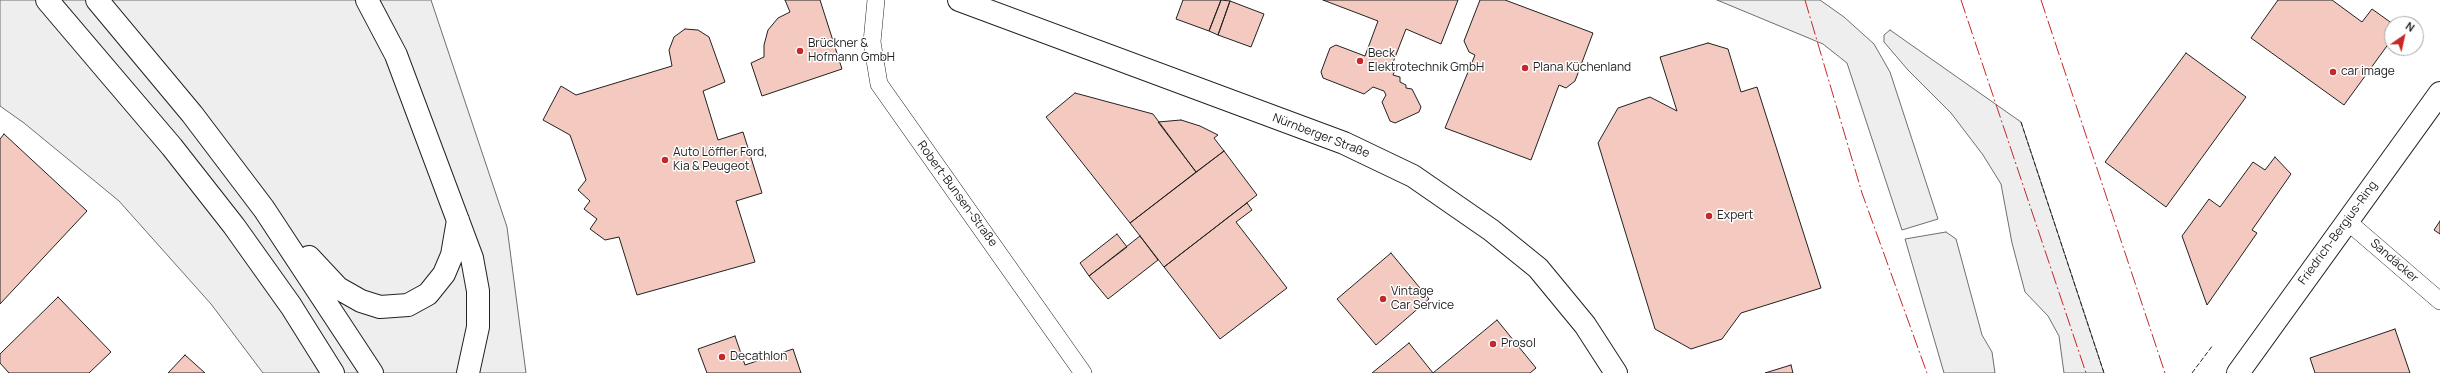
<!DOCTYPE html>
<html>
<head>
<meta charset="utf-8">
<style>
  body { margin:0 }
  #map { position:relative; width:2440px; height:373px; overflow:hidden; background:#fff; font-family:Manrope,sans-serif }
  canvas { display:block }
  .north { position:absolute; left:2384px; top:16px; width:40px; height:40px; box-sizing:border-box; background:#fff; border:1px solid #a7a7a7; border-radius:50%; rotate:34deg; font-size:11px; font-weight:700; line-height:16px; text-align:center; color:#222 }
  .north::after { content:''; display:block; margin:auto; width:14px; height:18px; background:#c62828; clip-path:polygon(50% 0,100% 100%,50% 72%,0 100%) }
</style>
</head>
<body>
<div id="map">
<canvas width="2440" height="373"></canvas>
<div class="north">N</div>
</div>
<script>
const ctx = document.querySelector('canvas').getContext('2d');
ctx.lineJoin = 'round';
function fillPath(path, color) {
  ctx.fillStyle = color;
  ctx.fill(path, 'evenodd');
}
function shape(rows) {
  const path = new Path2D();
  for (const r of rows) {
    path.moveTo(r[0], r[1]);
    for (let i = 2; i < r.length; i += 2) path.lineTo(r[i], r[i + 1]);
  }
  return path;
}
function strokePath(path, color, width, dash) {
  ctx.strokeStyle = color;
  ctx.lineWidth = width;
  ctx.lineCap = dash ? 'butt' : 'round';
  ctx.setLineDash(dash || []);
  ctx.stroke(path);
}
function write(font, color, halo, rows, align = 'center') {
  ctx.font = font + ' Manrope,sans-serif';
  ctx.lineWidth = 3;
  ctx.setLineDash([]);
  ctx.textBaseline = 'middle';
  ctx.strokeStyle = halo;
  ctx.fillStyle = color;
  for (const [text, x, y, turn = 0] of rows) {
    ctx.save();
    ctx.translate(x, y);
    ctx.rotate((+turn || 0) * Math.PI / 180);
    ctx.textAlign = isNaN(turn) ? turn : align;
    if (halo) ctx.strokeText(text, 0, 0);
    ctx.fillText(text, 0, 0);
    ctx.restore();
  }
}
const green = shape([
  [0,0,431,0,507,227,526,373,263,373,211,304,119,201,24,123,0,106,0,0],
  [1717,0,1820,0,1844,17,1874,44,1890,72,1938,219,1902,230,1847,63,1823,44,1717,0],
  [1890,30,2021,122,2104,373,2064,373,2059,336,2048,316,2025,292,2012,243,2001,184,1983,155,1951,113,1908,70,1884,42,1884,35,1890,30],
  [1946,232,1956,239,1982,335,1992,352,1995,373,1944,373,1905,239,1946,232]
]);
const building = shape([
  [785,0,820,0,842,69,762,96,751,63,764,57,764,45,768,30,778,18,790,12,785,0],
  [1183,0,1221,0,1209,31,1176,19,1183,0],
  [1221,0,1230,1,1218,35,1209,31,1221,0],
  [1323,0,1458,0,1441,44,1406,29,1392,65,1396,68,1393,75,1400,77,1400,82,1406,85,1406,88,1412,89,1421,107,1419,112,1395,123,1390,121,1382,102,1386,95,1384,91,1373,87,1364,94,1323,78,1321,72,1330,48,1336,45,1365,56,1378,21,1323,0],
  [1480,0,1505,0,1593,33,1575,81,1566,88,1559,85,1531,160,1445,128,1475,55,1469,52,1464,41,1480,0],
  [2278,0,2332,0,2362,22,2372,9,2393,24,2392,39,2344,105,2251,38,2278,0],
  [1230,1,1264,14,1251,47,1218,35,1230,1],
  [685,29,698,30,709,37,725,82,703,91,718,140,743,132,762,193,736,201,755,262,637,295,619,237,605,240,590,229,597,219,584,209,590,201,578,190,586,180,570,135,543,120,561,86,576,95,672,66,669,50,674,37,685,29],
  [1708,43,1728,49,1741,92,1757,87,1821,288,1741,313,1722,339,1691,349,1655,329,1598,143,1618,108,1650,97,1677,111,1660,57,1708,43],
  [2186,53,2246,97,2166,207,2105,162,2186,53],
  [1075,93,1153,114,1196,172,1130,223,1046,117,1075,93],
  [1181,120,1200,126,1218,135,1214,138,1224,151,1196,172,1158,122,1181,120],
  [4,134,87,211,0,304,0,139,4,134],
  [1224,151,1257,195,1164,267,1130,223,1224,151],
  [2275,157,2291,174,2252,230,2257,233,2207,305,2182,236,2209,199,2220,207,2253,162,2265,170,2275,157],
  [1247,203,1252,210,1236,222,1287,288,1220,339,1164,267,1247,203],
  [2440,221,2440,234,2434,230,2440,221],
  [1117,234,1127,247,1089,276,1080,263,1117,234],
  [1140,236,1158,260,1108,299,1089,276,1140,236],
  [1391,253,1429,299,1376,345,1337,299,1391,253],
  [58,297,111,352,89,373,9,373,0,363,0,354,58,297],
  [1497,320,1536,368,1530,373,1433,373,1497,320],
  [2395,329,2410,373,2315,373,2310,358,2395,329],
  [735,336,745,365,793,349,801,373,707,373,698,349,735,336],
  [1409,343,1433,373,1372,373,1409,343],
  [185,355,205,373,168,373,185,355],
  [1791,365,1793,373,1765,373,1791,365]
]);
const street = shape([
  [876,0,872,42,879,84,1083,373],
  [2347,221,2440,301]
]);
const secondary = shape([
  [959,0,1344,143,1413,176,1491,230,1538,268,1585,325,1616,373],
  [2238,373,2440,93]
]);
const highway = shape([
  [47,0,172,147,234,226,291,306,333,373],
  [97,0,192,114,264,209,372,373],
  [367,0,396,55,472,258,478,291,478,327,468,373],
  [309,257,338,288,361,301,380,307,408,305,428,294,444,274,452,255,458,220]
]);
const fence = shape([
  [2021,122,2104,373],
  [2192,373,2213,345]
]);
const power = shape([
  [1805,0,1862,193,1927,373],
  [1961,0,2086,373],
  [2041,0,2165,373]
]);
const markers = [
  [800,51,4,"#c62828"],
  [1360,61,4,"#c62828"],
  [1525,68,4,"#c62828"],
  [2333,72,4,"#c62828"],
  [665,160,4,"#c62828"],
  [1709,216,4,"#c62828"],
  [1383,299,4,"#c62828"],
  [1493,344,4,"#c62828"],
  [722,357,4,"#c62828"]
];
const poiNames = [
  ["Brückner &",808,44],
  ["Hofmann GmbH",808,58],
  ["Beck",1368,54],
  ["Elektrotechnik GmbH",1368,68],
  ["Plana Küchenland",1533,68],
  ["car image",2341,72],
  ["Auto Löffler Ford,",673,153],
  ["Kia & Peugeot",673,167],
  ["Expert",1717,216],
  ["Vintage",1391,292],
  ["Car Service",1391,306],
  ["Prosol",1501,344],
  ["Decathlon",730,357]
];
const streetNames = [
  ["Nürnberger Straße",1321,136,21],
  ["Robert-Bunsen-Straße",957,194,54],
  ["Friedrich-Bergius-Ring",2338,233,-54],
  ["Sandäcker",2394,261,41]
];
fillPath(green, '#eee');
strokePath(green, '#6f6f6f', 1);
fillPath(building, '#f3c9c0');
strokePath(building, '#222', 1);
strokePath(street, '#222', 18);
strokePath(secondary, '#222', 24);
strokePath(highway, '#222', 24);
strokePath(street, '#fff', 17);
strokePath(secondary, '#fff', 22);
strokePath(highway, '#fff', 22);
strokePath(fence, '#222', 1, [5, 2]);
strokePath(power, '#c62828', 1, [14, 3, 2, 3]);
for (const [x, y, r, color] of markers) {
  const dot = new Path2D();
  dot.arc(x, y, r, 0, 2 * Math.PI);
  ctx.fillStyle = color;
  ctx.fill(dot);
  strokePath(dot, '#fff', 1.5);
}
write('12px', '#222', '#fff', poiNames, 'left');
write('12px', '#222', '#fff', streetNames);
</script>
</body>
</html>
